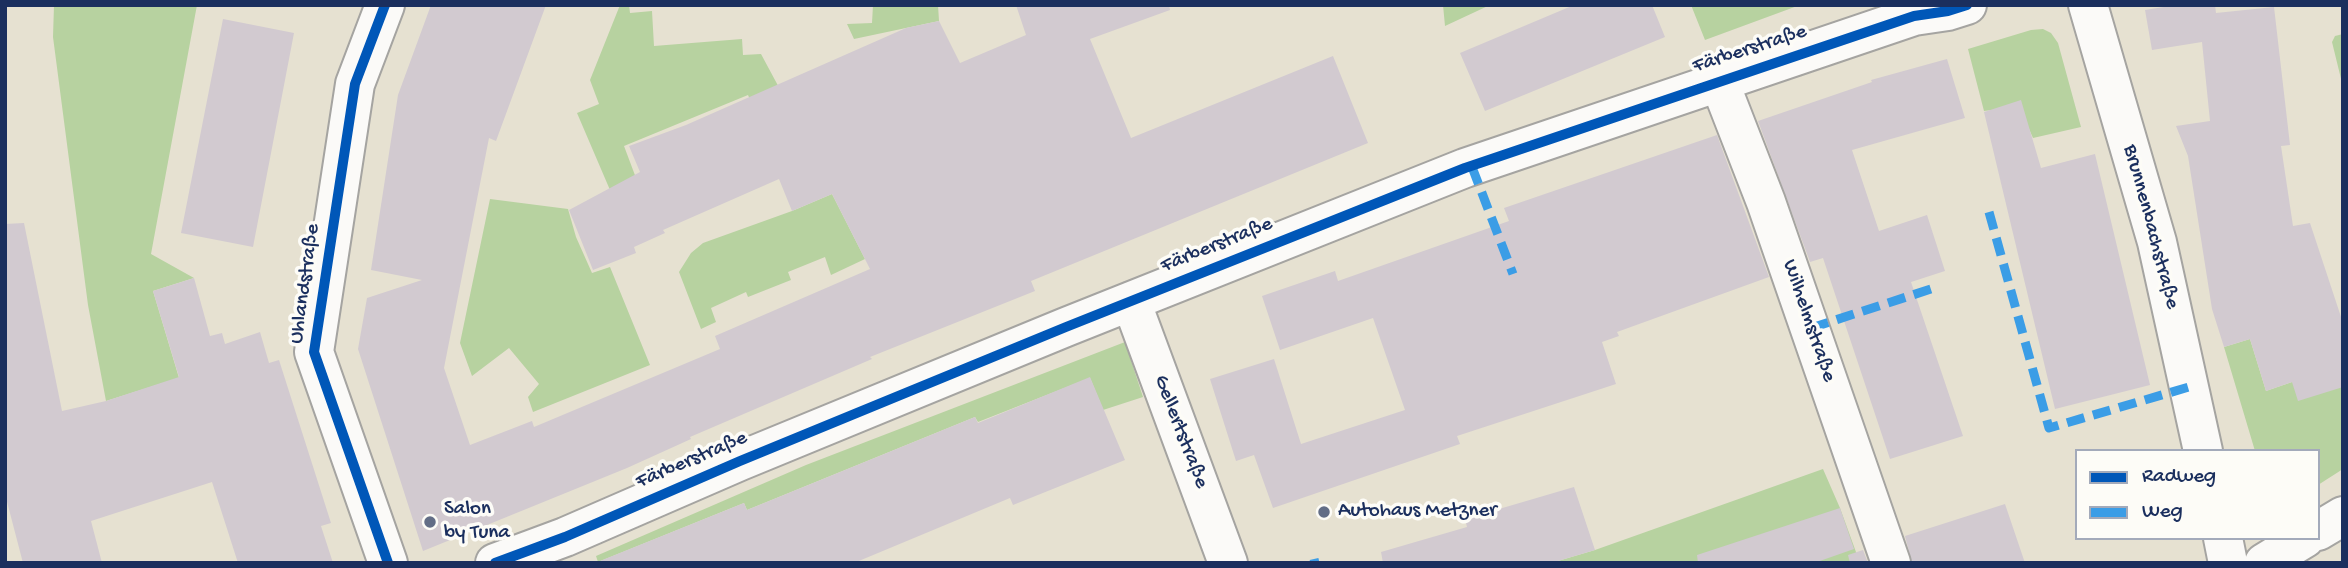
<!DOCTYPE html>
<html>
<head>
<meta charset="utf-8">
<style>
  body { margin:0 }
  #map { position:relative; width:2348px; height:568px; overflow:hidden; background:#e6e1d1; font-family:"Gochi Hand",sans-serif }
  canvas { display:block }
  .frame { position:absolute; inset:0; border:7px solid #1b2f5e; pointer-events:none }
  .legend { position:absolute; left:2075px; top:449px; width:245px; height:91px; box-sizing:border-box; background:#fdfcf7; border:2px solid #a3aaba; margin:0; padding:9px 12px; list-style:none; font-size:21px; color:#1b2f5e }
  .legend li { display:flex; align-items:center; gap:14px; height:35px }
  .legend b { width:35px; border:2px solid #a3aaba }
</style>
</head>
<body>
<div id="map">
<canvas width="2348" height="568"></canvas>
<div class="frame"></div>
<ul class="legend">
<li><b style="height:9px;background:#0057b8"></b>Radweg</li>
<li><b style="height:9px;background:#3b9de6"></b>Weg</li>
</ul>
</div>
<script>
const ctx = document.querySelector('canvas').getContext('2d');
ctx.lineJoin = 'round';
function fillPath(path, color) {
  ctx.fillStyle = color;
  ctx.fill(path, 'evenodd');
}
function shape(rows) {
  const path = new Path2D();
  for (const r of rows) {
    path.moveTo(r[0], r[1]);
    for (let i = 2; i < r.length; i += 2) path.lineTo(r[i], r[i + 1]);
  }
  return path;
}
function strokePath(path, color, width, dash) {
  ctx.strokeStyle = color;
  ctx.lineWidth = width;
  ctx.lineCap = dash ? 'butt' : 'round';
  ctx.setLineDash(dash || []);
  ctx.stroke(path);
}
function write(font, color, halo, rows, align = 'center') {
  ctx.font = font + ' "Gochi Hand",sans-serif';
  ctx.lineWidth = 7;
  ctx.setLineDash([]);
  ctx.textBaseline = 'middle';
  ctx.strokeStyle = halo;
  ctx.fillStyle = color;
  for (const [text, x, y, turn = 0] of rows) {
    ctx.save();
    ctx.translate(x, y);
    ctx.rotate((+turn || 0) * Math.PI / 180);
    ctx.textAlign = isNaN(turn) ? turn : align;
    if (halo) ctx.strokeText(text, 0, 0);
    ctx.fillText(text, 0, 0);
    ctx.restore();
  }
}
const green = shape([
  [54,5,197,5,151,254,194,278,153,291,179,378,106,401,88,305,53,37],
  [620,5,629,5,630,13,652,11,654,46,742,39,743,55,761,54,797,121,765,134,748,95,624,146,642,194,616,204,577,113,599,104,590,80],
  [873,5,938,5,939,21,854,39,847,24,872,23],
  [1443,5,1490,5,1445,26],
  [1691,5,1800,5,1705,40],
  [2043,29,2051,33,2058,43,2081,127,2033,138,2029,129,1992,110,1984,111,1968,49,2031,30],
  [2343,34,2343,87,2332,42,2335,36],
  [832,194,865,259,831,275,825,257,788,272,791,280,748,297,746,292,711,308,716,322,701,329,679,272,691,253,703,243,792,211],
  [490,199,568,209,576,237,592,273,610,267,650,365,533,412,528,397,539,384,509,348,472,376,460,343],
  [2250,339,2266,391,2292,382,2343,387,2343,469,2318,485,2318,451,2255,451,2224,347],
  [1125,342,1143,397,1103,410,1090,378,978,422,975,417,747,510,744,503,598,562,596,556,806,465],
  [1823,469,1840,508,1860,563,1551,563,1595,550]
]);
const building = shape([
  [431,5,546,5,496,141,489,138,444,368,470,445,532,421,534,427,720,349,715,336,870,269,832,194,792,211,779,179,663,230,665,233,634,247,636,253,593,270,569,210,640,172,629,146,686,125,906,28,939,21,960,63,1026,35,1016,5,1169,5,1170,10,1090,39,1131,138,1333,56,1368,143,1031,281,1035,291,870,357,872,359,690,437,691,439,627,468,423,551,358,349,367,298,422,280,371,270,398,95],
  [1574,5,1652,5,1665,37,1485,111,1460,53],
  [2176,5,2215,5,2216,13,2274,7,2290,145,2281,146,2293,226,2310,223,2343,323,2343,387,2298,401,2292,382,2266,391,2250,339,2224,347,2212,309,2188,156,2176,126,2210,121,2202,42,2152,50,2145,10],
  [223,19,294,33,253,247,181,233],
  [1947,59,1965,118,1852,150,1879,231,1927,215,1945,271,1911,282,1963,436,1890,459,1823,258,1810,262,1758,121,1872,82,1871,80],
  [2021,100,2041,168,2095,154,2150,385,2055,409,1984,112],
  [1717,135,1769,277,1617,332,1619,336,1602,342,1616,384,1457,436,1460,444,1273,508,1254,455,1236,461,1210,379,1274,359,1301,444,1405,410,1373,318,1280,350,1262,296,1335,271,1338,281,1509,221,1504,208],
  [24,223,62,411,106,401,179,377,153,291,194,278,210,336,222,333,225,344,260,332,269,363,279,360,331,523,321,526,333,563,238,563,212,482,91,521,102,563,23,563,5,494,5,224],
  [1090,377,1125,460,1013,505,1010,498,854,563,600,563,600,561,744,503,747,510,975,417,978,423],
  [1574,487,1595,550,1551,563,1383,563,1381,552,1467,527,1465,519],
  [2005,504,2025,563,1912,563,1905,536],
  [1840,508,1854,549,1814,563,1698,563,1697,555],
  [1863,550,1868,563,1850,563,1848,555]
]);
const minor = shape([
  [385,5,355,84,314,352,388,563],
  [2088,5,2157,242,2203,451],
  [1719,81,1766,202,1891,563],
  [1131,301,1228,563],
  [2318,531,2343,516],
  [2223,538,2228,563],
  [495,563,565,537,740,461,1066,327,1465,168,1914,16,1948,11,1967,5],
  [2264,563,2305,538]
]);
const quiet = shape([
  [1472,167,1513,274],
  [1989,212,2049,428,2189,387],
  [1811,328,1934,288],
  [1314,559,1315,563]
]);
const cycleway = shape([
  [385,5,355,84,314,352,388,563],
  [495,563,565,537,740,461,1066,327,1465,168,1914,16,1948,11,1967,5]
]);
const markers = [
  [1324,512,7,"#626d86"],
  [430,522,7,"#626d86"]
];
const streetNames = [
  ["Färberstraße",1750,50,-18],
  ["Brunnenbachstraße",2150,227,75],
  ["Färberstraße",1217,246,-22],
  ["Uhlandstraße",306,284,-82],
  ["Wilhelmstraße",1808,321,71],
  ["Gellertstraße",1180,432,69],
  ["Färberstraße",692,461,-23]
];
const poiNames = [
  ["Salon",444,510],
  ["by Tuna",444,534],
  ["Autohaus Metzner",1338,512]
];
fillPath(green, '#b7d2a0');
fillPath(building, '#d2cad0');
strokePath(minor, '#a5a4a1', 42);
strokePath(minor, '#fbfaf8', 38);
strokePath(quiet, '#3b9de6', 9, [18, 9]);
strokePath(cycleway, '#0057b8', 10);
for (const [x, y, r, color] of markers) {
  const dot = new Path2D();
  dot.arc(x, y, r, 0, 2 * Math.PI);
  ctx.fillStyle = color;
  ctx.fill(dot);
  strokePath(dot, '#fdfcf7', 2.5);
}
write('21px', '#1b2f5e', '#fdfcf7', streetNames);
write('21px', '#1b2f5e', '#fdfcf7', poiNames, 'left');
</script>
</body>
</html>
